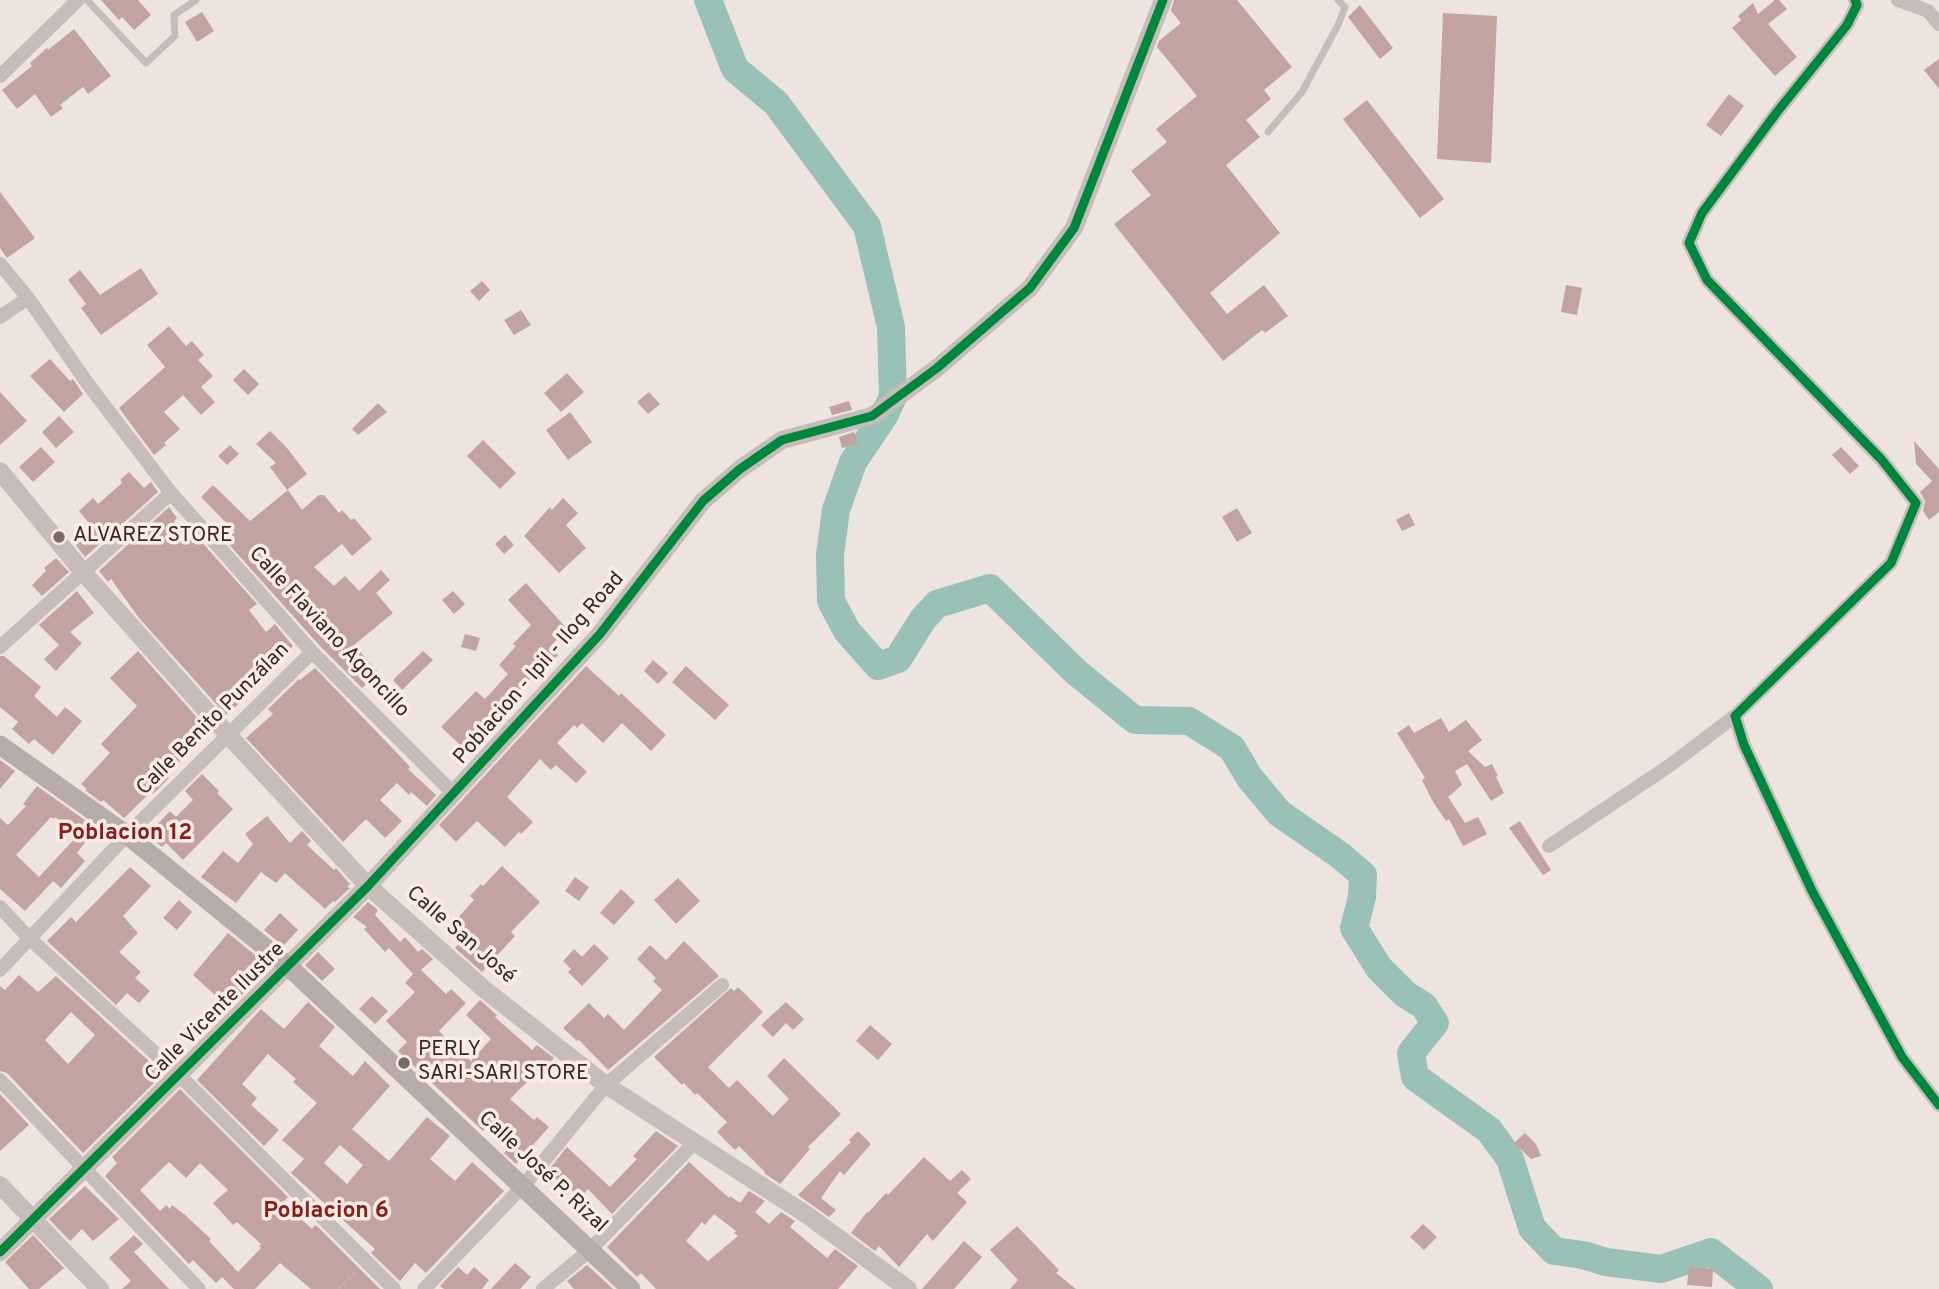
<!DOCTYPE html>
<html>
<head>
<meta charset="utf-8">
<style>
  body { margin:0 }
  canvas { display:block; background:#ede4e0 }
</style>
</head>
<body>
<canvas width="1939" height="1289"></canvas>
<script>
const ctx = document.querySelector('canvas').getContext('2d');
ctx.lineJoin = 'round';
function shape(rows) {
  const path = new Path2D();
  for (const r of rows) {
    path.moveTo(r[0], r[1]);
    for (let i = 2; i < r.length; i += 2) path.lineTo(r[i], r[i + 1]);
  }
  return path;
}
function strokePath(path, color, width, dash) {
  ctx.strokeStyle = color;
  ctx.lineWidth = width;
  ctx.lineCap = dash ? 'butt' : 'round';
  ctx.setLineDash(dash || []);
  ctx.stroke(path);
}
function fillPath(path, color) {
  ctx.fillStyle = color;
  ctx.fill(path, 'evenodd');
}
function write(font, color, halo, rows, align = 'center') {
  ctx.font = font + ' Overpass,sans-serif';
  ctx.lineWidth = 7;
  ctx.setLineDash([]);
  ctx.textBaseline = 'middle';
  ctx.strokeStyle = halo;
  ctx.fillStyle = color;
  for (const [text, x, y, turn = 0] of rows) {
    ctx.save();
    ctx.translate(x, y);
    ctx.rotate((+turn || 0) * Math.PI / 180);
    ctx.textAlign = isNaN(turn) ? turn : align;
    if (halo) ctx.strokeText(text, 0, 0);
    ctx.fillText(text, 0, 0);
    ctx.restore();
  }
}
const river = shape([
  [708,0,735,69,776,103,867,226,891,327,893,397,884,416,853,462,836,510,830,554,831,601,847,631,878,666,898,659,923,619,937,604,990,588,1076,672,1135,720,1189,721,1232,748,1249,777,1279,813,1341,856,1363,875,1362,897,1354,928,1379,968,1405,994,1424,1006,1435,1023,1411,1053,1415,1077,1489,1130,1510,1159,1532,1228,1554,1251,1583,1255,1606,1262,1661,1269,1711,1252,1759,1289]
]);
const building = shape([
  [101,0,138,0,151,15,134,30,122,17,119,20],
  [1174,0,1237,0,1292,67,1264,90,1271,99,1246,120,1260,137,1226,165,1280,233,1210,293,1227,314,1264,285,1288,316,1265,333,1262,330,1223,361,1114,224,1151,195,1131,171,1167,142,1156,129,1197,96,1157,47,1159,41,1181,23,1171,11],
  [1775,0,1779,0,1787,9,1768,24,1797,57,1775,76,1732,28,1741,20,1738,16,1753,3,1758,14],
  [1360,5,1393,48,1380,59,1348,17],
  [202,12,214,31,197,42,185,22],
  [1443,13,1497,16,1491,163,1437,159],
  [74,29,111,76,88,94,83,87,60,105,63,108,51,117,35,94,17,109,2,90,32,66,30,63,47,48,48,50],
  [1939,59,1939,89,1924,70],
  [1729,94,1744,106,1721,136,1706,125],
  [1367,100,1444,199,1420,218,1343,119],
  [0,192,35,238,7,258,0,248],
  [141,268,158,294,101,335,81,308,86,304,68,280,80,270,100,295],
  [482,281,490,290,479,301,470,291],
  [1566,285,1582,288,1577,315,1561,312],
  [521,310,531,325,514,335,504,320],
  [169,326,186,346,192,341,204,355,198,360,213,376,201,387,215,402,201,415,183,395,164,412,180,429,164,443,166,445,154,455,119,408,165,367,147,345],
  [50,359,70,381,73,379,83,394,64,412,30,376],
  [244,369,259,384,248,395,233,380],
  [567,373,584,392,561,412,544,393],
  [0,392,27,421,0,445],
  [649,392,660,404,648,414,637,402],
  [849,401,852,410,832,415,829,407],
  [378,403,387,412,358,435,352,429],
  [570,412,592,442,568,460,546,430],
  [59,416,74,432,56,448,42,432],
  [270,431,287,448,307,474,287,490,270,467,276,463,256,444],
  [854,432,858,444,842,448,839,437],
  [483,440,516,473,500,489,467,456],
  [1914,441,1939,469,1939,512,1929,520,1923,511,1925,501,1920,492,1932,481,1916,464],
  [230,445,239,454,227,465,218,456],
  [41,447,55,462,33,482,19,467],
  [1841,447,1859,466,1850,474,1832,455],
  [129,472,144,488,151,482,158,492,85,557,76,545,92,531,90,529,92,527,79,511,93,498,98,504,122,483,120,480],
  [213,485,250,521,288,490,302,510,319,495,324,495,339,513,342,510,351,520,354,518,372,539,352,556,342,544,314,567,334,586,345,576,359,591,381,570,390,580,376,593,393,613,354,645,379,673,362,688,319,645,225,540,235,532,201,497],
  [563,498,578,513,566,525,586,548,559,573,524,536,550,507,552,510],
  [169,507,177,518,174,521,193,543,198,538,257,604,249,610,266,632,275,624,293,646,257,679,261,684,226,715,139,618,111,579,108,582,99,571],
  [1237,508,1252,533,1237,542,1222,517],
  [1409,513,1415,525,1402,531,1396,520],
  [505,535,514,545,504,554,495,544],
  [56,558,69,572,42,596,32,585,46,571,44,568],
  [526,583,567,629,550,647,558,655,543,671,540,668,499,713,506,719,472,756,441,727,476,691,485,699,508,674,499,665,516,646,513,644,531,625,508,600],
  [77,591,94,613,70,632,82,643,56,671,44,659,59,645,39,625],
  [453,591,465,604,454,614,442,600],
  [465,634,480,638,476,651,461,647],
  [138,651,209,731,166,775,169,778,153,794,151,792,124,818,103,800,101,802,85,790,87,789,81,784,110,753,101,744,137,706,110,678],
  [423,651,433,660,402,690,393,680],
  [0,656,4,656,41,687,34,696,57,717,65,707,82,721,53,755,34,739,29,744,12,729,18,722,0,707],
  [653,660,668,673,658,684,644,671],
  [586,666,619,696,621,693,666,735,651,751,622,723,603,743,582,723,577,728,574,725,557,743,587,772,576,783,556,765,551,770,540,759,507,797,533,822,521,834,519,832,505,847,477,821,456,842,439,825],
  [686,666,729,705,715,720,672,682],
  [315,668,400,756,410,767,408,769,436,795,427,806,411,792,409,795,397,783,380,800,402,821,385,838,366,819,343,842,246,738,273,714,268,709,299,679,300,680],
  [1441,718,1449,732,1466,720,1482,740,1468,751,1485,767,1492,764,1498,776,1496,777,1504,793,1491,801,1467,764,1455,771,1462,785,1448,797,1465,823,1478,817,1487,834,1463,846,1449,819,1446,821,1433,802,1422,780,1425,778,1397,733,1409,725,1414,733],
  [0,760,15,771,0,789],
  [202,774,219,791,217,793,233,809,183,860,166,843,162,847,147,835,170,811,176,817,193,800,185,791],
  [37,786,96,828,77,853,85,861,61,888,53,881,25,911,0,889,0,818,8,825,26,806,23,804],
  [51,817,54,819,55,817,78,835,39,877,16,855],
  [267,816,290,843,302,831,311,841,307,845,334,870,336,868,350,884,347,887,350,888,335,902,333,901,325,909,285,873,276,883,261,872,236,903,201,877,223,851,238,863,253,844,245,834],
  [1520,821,1551,870,1543,875,1509,828],
  [502,866,540,902,511,932,515,936,482,972,455,948,467,935,453,923,474,900,470,896,481,884,483,886],
  [130,867,151,886,123,916,138,933,119,952,141,972,135,978,150,991,139,1003,127,993,116,1005,47,941,71,917,76,922],
  [575,877,589,887,579,901,565,891],
  [678,878,700,901,676,924,654,900],
  [621,889,635,902,614,925,600,913],
  [179,900,192,912,177,930,163,918],
  [368,902,378,910,375,915,400,942,405,937,418,952,422,949,433,959,421,970,446,994,451,989,466,1003,439,1031,461,1055,462,1053,471,1061,491,1039,466,1015,480,1000,497,1015,495,1017,532,1050,537,1045,554,1058,545,1069,542,1067,510,1099,534,1120,537,1117,549,1127,516,1164,504,1153,511,1146,488,1125,483,1131,398,1051,407,1042,386,1021,415,992,405,983,413,974,389,948,385,952,364,929,367,927,353,917],
  [280,913,298,930,283,946,264,930],
  [228,933,270,967,229,1008,193,975],
  [684,941,719,976,608,1070,579,1040,577,1041,563,1028,589,1003,604,1018,608,1014,624,1030,662,990,653,981,656,978,637,959,650,945,666,960],
  [594,944,609,958,582,986,568,972,571,969,563,961,574,949,582,957],
  [318,952,335,969,322,981,305,965],
  [19,975,38,992,56,976,163,1074,83,1153,7,1073,0,1071,0,986,5,990],
  [71,1012,95,1035,68,1064,45,1040],
  [738,987,763,1012,708,1067,729,1088,737,1080,773,1116,789,1099,767,1076,784,1058,841,1114,808,1147,810,1149,780,1184,764,1173,765,1172,739,1146,735,1150,717,1132,727,1122,697,1093,695,1095,684,1083,682,1085,654,1057,731,988,734,991],
  [372,996,388,1011,375,1024,359,1009],
  [308,1002,335,1027,319,1046,353,1076,365,1061,390,1086,352,1129,389,1161,427,1117,450,1136,430,1159,455,1181,472,1162,504,1191,426,1273,415,1263,400,1281,371,1253,375,1249,291,1173,304,1159,282,1140,317,1103,293,1082,296,1079,268,1054,242,1084,257,1098,251,1105,279,1130,264,1146,197,1080,261,1009,284,1029],
  [340,1145,363,1165,347,1184,324,1163],
  [786,1002,804,1019,793,1030,786,1023,773,1037,761,1025],
  [870,1025,892,1044,878,1060,856,1041],
  [180,1089,288,1197,284,1201,293,1208,291,1210,312,1229,315,1225,319,1228,380,1289,311,1289,280,1263,255,1289,234,1289,222,1277,216,1283,193,1260,189,1264,105,1176,117,1163,112,1157],
  [169,1162,186,1178,200,1163,228,1190,213,1203,233,1225,237,1222,261,1244,259,1246,261,1248,238,1272,209,1241,211,1239,184,1214,172,1205,170,1209,166,1205,160,1211,140,1190],
  [0,1094,29,1125,0,1151],
  [656,1131,678,1146,612,1214,588,1189,580,1198,560,1179,558,1181,547,1172,567,1147,610,1187,637,1159,633,1156],
  [858,1131,871,1144,844,1175,840,1171,821,1198,836,1210,829,1217,798,1195,851,1142,849,1140],
  [1525,1133,1536,1144,1541,1156,1531,1159,1514,1143],
  [924,1157,950,1181,962,1170,971,1179,957,1193,967,1202,933,1241,927,1234,899,1267,879,1246,875,1251,851,1233,867,1212,868,1213,886,1193,888,1195],
  [689,1162,729,1198,730,1196,740,1203,749,1191,765,1201,755,1212,769,1224,781,1212,795,1221,790,1227,827,1258,835,1249,858,1266,838,1289,656,1289,641,1273,637,1277,607,1247],
  [714,1214,736,1231,734,1233,738,1236,708,1261,686,1241,702,1222,705,1225],
  [85,1186,119,1219,93,1241,82,1229,70,1241,49,1219],
  [1423,1224,1437,1237,1424,1250,1410,1237],
  [1017,1226,1059,1270,1056,1273,1076,1289,1010,1289,1018,1280,990,1250],
  [33,1235,64,1268,39,1289,29,1289,5,1262],
  [134,1235,143,1244,134,1252,169,1289,122,1289,131,1281,109,1258],
  [964,1241,982,1257,954,1289,922,1289],
  [515,1263,531,1277,520,1289,491,1289],
  [587,1265,599,1276,613,1289,574,1289,567,1281],
  [458,1267,467,1275,474,1267,489,1280,482,1289,444,1289,440,1286],
  [1689,1267,1713,1269,1712,1287,1687,1285]
]);
const path = shape([
  [338,1289,356,1272]
]);
const service = shape([
  [87,0,146,63,175,36,174,15,196,0],
  [1268,132,1302,92,1338,25,1345,7,1338,0]
]);
const minor = shape([
  [1855,0,1857,5,1847,25,1777,112,1702,213,1689,243,1707,280,1881,459,1916,503,1891,563,1735,716,1744,745,1812,891,1902,1057,1939,1105],
  [1898,0,1928,11,1939,24],
  [0,76,78,0],
  [0,264,28,298,88,384,171,493,312,652,453,793],
  [0,317,28,298],
  [0,647,171,493],
  [1549,846,1669,766,1735,716],
  [0,907,29,938,180,1076,394,1289],
  [0,970,127,835,312,652],
  [0,1080,199,1289],
  [424,1289,524,1185,606,1085,722,985],
  [543,1289,590,1250,694,1143]
]);
const tertiary = shape([
  [0,471,83,572,229,736,368,886,484,989,606,1085,807,1215,908,1289],
  [0,1185,100,1289],
  [0,1252,368,886,600,634,703,501,740,469,782,440,872,416,937,368,1030,288,1074,228,1163,0]
]);
const secondary = shape([
  [0,745,127,835,287,965,631,1289]
]);
const cycleway = shape([
  [1855,0,1857,5,1847,25,1777,112,1702,213,1689,243,1707,280,1881,459,1916,503,1891,563,1735,716,1744,745,1812,891,1902,1057,1939,1105],
  [0,1252,368,886,600,634,703,501,740,469,782,440,872,416,937,368,1030,288,1074,228,1163,0]
]);
const markers = [
  [59,537,7,"#776a68"],
  [404,1063,7,"#776a68"]
];
const poiNames = [
  ["ALVAREZ STORE",73,537],
  ["PERLY",418,1051],
  ["SARI-SARI STORE",418,1075]
];
const streetNames = [
  ["Calle Flaviano Agoncillo",328,633,47],
  ["Poblacion - Ipil - Ilog Road",540,669,-49],
  ["Calle Benito Punzálan",214,720,-45],
  ["Calle San José",460,936,41],
  ["Calle Vicente Ilustre",216,1013,-45],
  ["Calle José P. Rizal",542,1173,43]
];
const neighbourhoodNames = [
  ["Poblacion 12",125,834],
  ["Poblacion 6",326,1212]
];
strokePath(river, '#9ac1b8', 28);
fillPath(building, '#c2a3a0');
strokePath(path, '#bfb4b1', 2.5, [3.5, 3.5]);
strokePath(service, '#c6bcb9', 7);
strokePath(minor, '#c6bcb9', 14);
strokePath(tertiary, '#c6bcb9', 18);
strokePath(secondary, '#b7aca9', 19);
strokePath(cycleway, '#00873e', 9);
for (const [x, y, r, color] of markers) {
  const dot = new Path2D();
  dot.arc(x, y, r, 0, 2 * Math.PI);
  ctx.fillStyle = color;
  ctx.fill(dot);
  strokePath(dot, '#fbede6', 2.5);
}
write('21px', '#372827', '#fbede6', poiNames, 'left');
write('21px', '#372827', '#fbede6', streetNames);
write('bold 23px', '#8c1c1a', '#fbede6', neighbourhoodNames);
</script>
</body>
</html>
